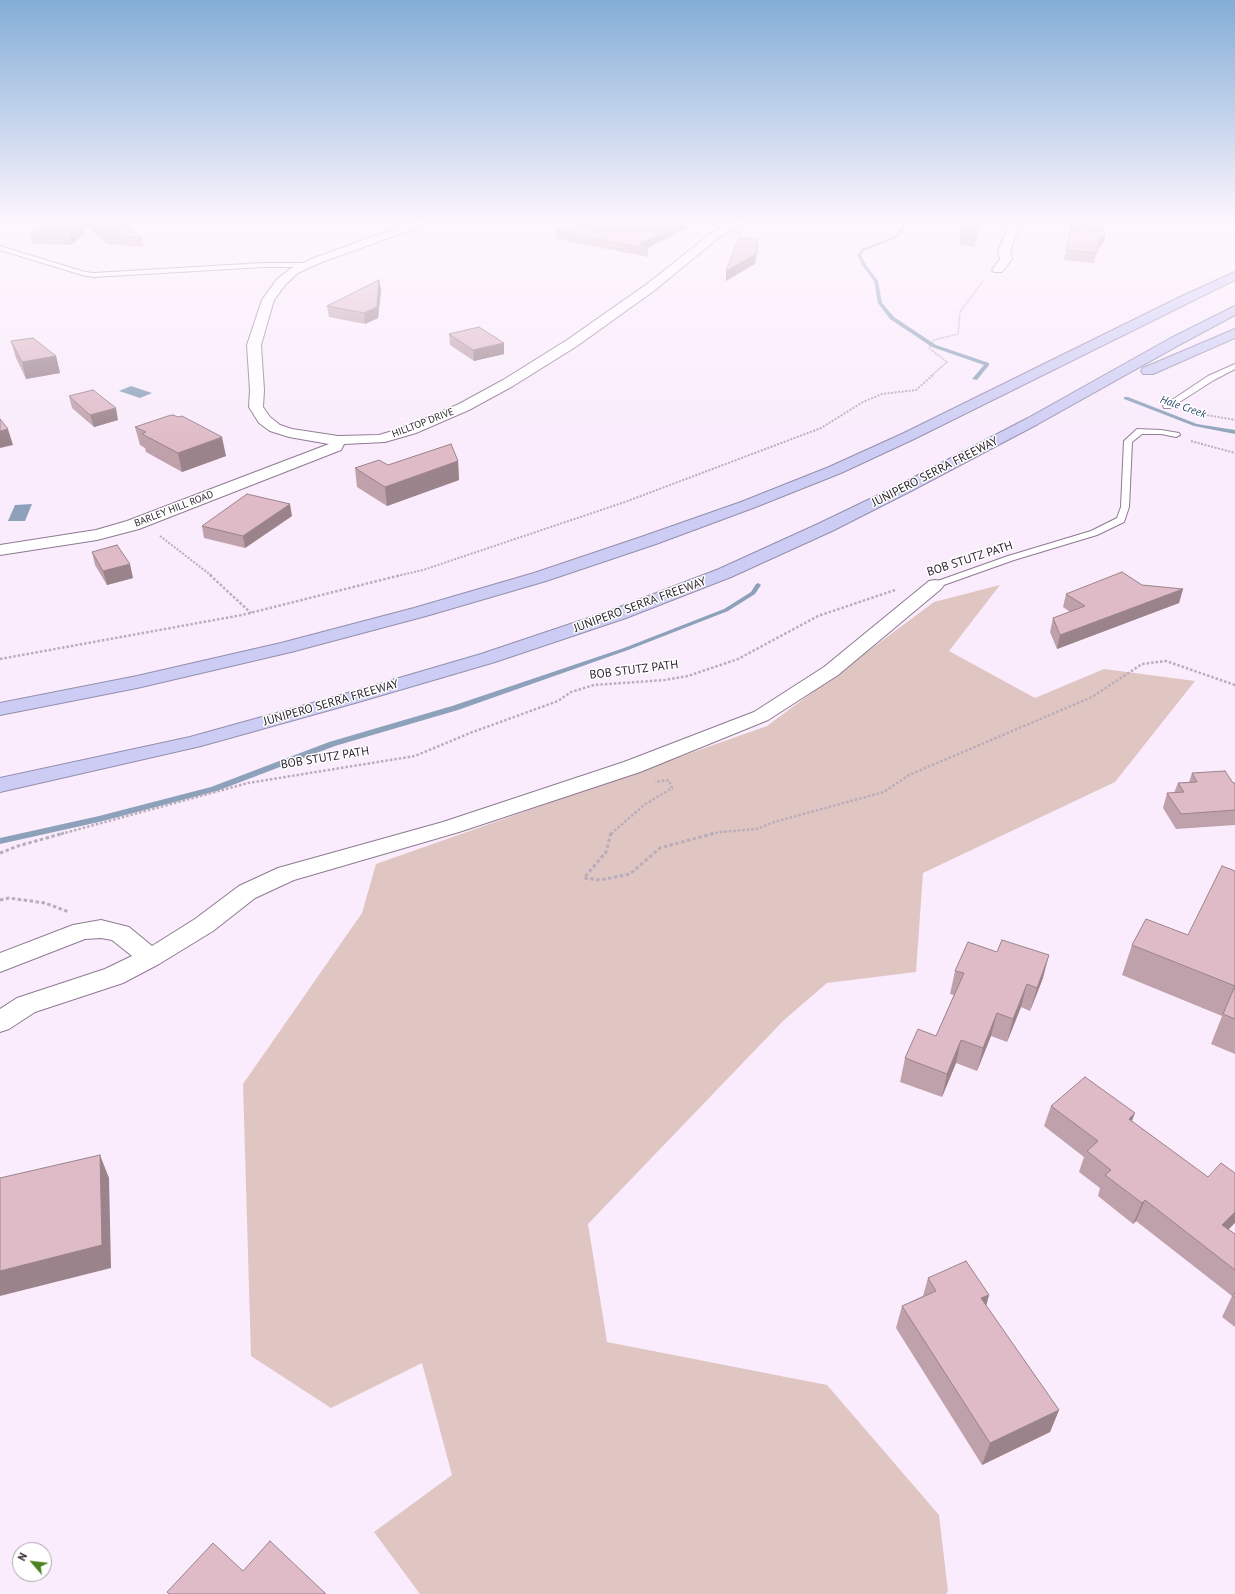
<!DOCTYPE html>
<html>
<head>
<meta charset="utf-8">
<style>
  body { margin:0 }
  #map { position:relative; width:1235px; height:1594px; overflow:hidden; background:#faecfc; font-family:"PT Sans",sans-serif }
  canvas { display:block }
  .north { position:absolute; left:12px; top:1542px; width:40px; height:40px; box-sizing:border-box; background:#fff; border:1px solid #a8a5a9; border-radius:50%; rotate:298deg; font-size:11px; font-weight:700; line-height:16px; text-align:center; color:#261e27 }
  .north::after { content:''; display:block; margin:auto; width:14px; height:18px; background:#4b841f; clip-path:polygon(50% 0,100% 100%,50% 72%,0 100%) }
</style>
</head>
<body>
<div id="map">
<canvas width="1235" height="1594"></canvas>
<div class="north">N</div>
</div>
<script>
const ctx = document.querySelector('canvas').getContext('2d');
ctx.lineJoin = 'round';
function fillPath(path, color) {
  ctx.fillStyle = color;
  ctx.fill(path, 'evenodd');
}
function shape(rows) {
  const path = new Path2D();
  for (const r of rows) {
    path.moveTo(r[0], r[1]);
    for (let i = 2; i < r.length; i += 2) path.lineTo(r[i], r[i + 1]);
  }
  return path;
}
function strokePath(path, color, width, dash) {
  ctx.strokeStyle = color;
  ctx.lineWidth = width;
  ctx.lineCap = dash ? 'butt' : 'round';
  ctx.setLineDash(dash || []);
  ctx.stroke(path);
}
function write(font, color, halo, rows, align = 'center') {
  ctx.font = font + ' "PT Sans",sans-serif';
  ctx.lineWidth = 3;
  ctx.setLineDash([]);
  ctx.textBaseline = 'middle';
  ctx.strokeStyle = halo;
  ctx.fillStyle = color;
  for (const [text, x, y, turn = 0] of rows) {
    ctx.save();
    ctx.translate(x, y);
    ctx.rotate((+turn || 0) * Math.PI / 180);
    ctx.textAlign = isNaN(turn) ? turn : align;
    if (halo) ctx.strokeText(text, 0, 0);
    ctx.fillText(text, 0, 0);
    ctx.restore();
  }
}
const green = shape([
  [1000,585,949,651,1035,698,1104,669,1195,681,1115,782,923,873,916,972,827,983,784,1020,588,1224,607,1342,827,1385,939,1515,948,1591,946,1594,420,1594,374,1532,452,1475,422,1363,331,1408,251,1356,243,1084,362,913,376,864,767,726,934,602]
]);
const water = shape([
  [131,386,152,393,140,398,119,391],
  [32,504,25,521,8,521,15,505]
]);
const stream = shape([
  [907,220,911,220,897,238,864,251,861,255,866,265,878,281,882,303,894,317,936,345,989,363,989,365,977,380,972,379,984,365,932,347,890,319,878,303,874,281,862,265,857,255,862,249,895,236,907,220],
  [1124,397,1128,397,1197,424,1235,430,1235,434,1194,426,1124,399,1124,397],
  [758,583,761,585,755,594,728,611,628,650,458,710,335,746,217,791,99,822,0,844,0,838,99,816,211,787,329,742,452,706,624,648,724,609,751,592,756,584,758,583]
]);
const pathFar3 = shape([
  [446,224,457,220],
  [931,376,947,362,929,348,934,340,958,334,960,312,983,281]
]);
const pathFar2 = shape([
  [1190,412,1235,420],
  [1191,441,1235,453],
  [160,536,212,576],
  [397,576,423,570,625,502,821,428,863,402,882,394,916,390,933,375]
]);
const pathFar1 = shape([
  [210,575,251,613],
  [0,659,242,615,401,575],
  [61,834,248,783,415,756,470,733,558,701,571,692,594,685,665,680,688,676,738,659,818,616,895,590],
  [611,834,644,805,672,788,669,780,655,782],
  [711,834,720,832,757,829,774,822,884,792,909,775,1092,697,1142,664,1166,661,1235,685]
]);
const path = shape([
  [611,833,606,852,584,878,600,880,630,874,660,848,715,833],
  [0,853,18,846,64,833],
  [0,900,9,898,45,903,69,912]
]);
const lane = shape([
  [0,246,85,272,94,273,263,263,308,263,311,265,308,267,263,267,94,277,82,275,0,250,0,246],
  [1235,364,1235,369,1214,380,1170,408,1164,408,1163,406,1208,376,1235,364],
  [1137,429,1161,430,1179,433,1180,435,1176,437,1161,434,1142,434,1132,442,1129,507,1124,522,1097,535,1014,560,938,587,932,587,930,585,932,583,1008,556,1091,531,1117,518,1121,507,1124,441,1137,429]
]);
const street = shape([
  [419,220,434,220,433,222,322,262,298,273,285,285,274,300,261,345,264,390,263,407,270,417,280,425,292,429,338,436,379,435,406,427,459,404,503,380,567,340,647,284,714,231,740,220,745,221,746,223,745,225,722,235,655,290,577,346,513,386,469,410,416,433,385,442,344,444,341,450,139,529,97,540,0,555,0,545,96,530,127,521,329,444,289,437,270,431,259,423,249,407,250,390,247,345,262,300,277,279,290,269,314,258,419,220],
  [1015,220,1026,220,1019,227,1010,251,1012,259,1002,272,994,272,992,270,1000,259,998,251,1009,226,1015,220],
  [935,580,941,581,944,585,941,589,838,675,768,720,640,772,459,832,294,880,255,898,213,931,159,964,123,983,35,1012,9,1029,0,1032,0,1009,17,998,105,969,132,956,112,940,101,938,85,939,0,972,0,953,73,925,101,920,129,927,152,946,195,919,239,886,278,868,443,822,624,762,754,712,824,667,929,581,935,580]
]);
const highway = shape([
  [1235,272,1235,280,914,439,841,473,753,508,656,544,546,581,426,616,291,652,137,688,0,715,0,703,137,676,281,643,414,608,534,573,644,536,741,502,829,467,904,433,1182,296,1235,272],
  [1235,306,1235,315,1179,345,1038,424,911,491,832,531,731,577,626,618,495,662,355,703,201,746,0,792,0,778,190,737,341,695,481,654,612,610,719,569,820,523,899,485,1028,418,1169,339,1235,306],
  [1235,329,1235,338,1153,374,1143,374,1141,371,1143,368,1235,329]
]);
const wall = shape([
  [47,220,121,220,142,238,144,247,107,244,86,226,83,235,71,245,33,244,30,234],
  [963,220,981,220,974,247,959,244],
  [556,229,647,248,648,249,648,257,556,239],
  [1101,230,1106,232,1104,242,1097,249,1094,263,1064,260,1066,250],
  [379,280,381,290,378,318,365,324,329,317,327,306],
  [449,334,504,343,504,354,474,361,450,345],
  [11,341,56,356,60,373,26,379,16,358],
  [69,396,118,420,94,427,72,408],
  [135,427,226,456,182,472,146,452,145,448,140,445],
  [458,461,459,480,387,506,357,487,355,468,388,465],
  [292,516,245,548,204,538,202,526],
  [92,552,133,578,107,585,95,565],
  [1142,585,1183,589,1179,603,1057,649,1050,632,1053,618,1070,612,1063,607,1066,594],
  [1192,773,1235,783,1235,825,1176,829,1163,808,1167,793,1174,793,1178,783,1189,782],
  [1235,871,1235,1054,1211,1044,1222,1016,1122,975,1132,945,1188,935],
  [955,971,1043,978,1030,1011,1021,1007,1007,1042,991,1036,977,1071,956,1063,942,1097,900,1082,905,1058,936,1036,954,995,950,994],
  [1051,1106,1132,1122,1228,1230,1235,1234,1235,1327,1222,1317,1232,1296,1136,1221,1133,1224,1098,1196,1100,1188,1079,1172,1084,1157,1044,1126],
  [928,1278,989,1295,986,1306,1059,1410,1050,1432,982,1465,896,1328,902,1306,923,1296]
]);
const shadedWall = shape([
  [82,220,85,220,86,226,83,235,71,245,69,235],
  [687,220,702,220,646,249,640,244],
  [980,220,981,220,974,247,975,237],
  [1106,232,1104,242,1097,249,1099,239],
  [758,239,758,249,755,264,726,281,726,271],
  [379,280,381,290,378,318,365,324,364,313],
  [504,343,504,354,474,361,473,350],
  [56,356,60,373,26,379,22,362],
  [116,408,118,420,94,427,90,415],
  [8,429,13,445,0,448,0,431],
  [222,437,226,456,182,472,178,453],
  [458,461,459,480,387,506,385,487],
  [290,504,292,516,245,548,243,536],
  [130,564,133,578,107,585,103,571],
  [1183,589,1179,603,1057,649,1060,635],
  [1049,955,1043,978,1030,1011,1037,988],
  [1027,984,1021,1007,1007,1042,1013,1019],
  [997,1013,991,1036,977,1071,983,1048],
  [961,1040,956,1063,942,1097,947,1074],
  [1135,1113,1127,1134,1129,1119],
  [100,1155,109,1178,111,1268,0,1296,0,1271],
  [1145,1200,1136,1221,1133,1224,1142,1203],
  [1235,1212,1235,1223,1212,1246,1222,1225],
  [989,1295,983,1317,981,1298],
  [1059,1410,1050,1432,982,1465,990,1443]
]);
const building = shape([
  [47,220,82,220,80,225,69,235,30,234,47,220],
  [88,220,121,220,142,238,105,234,88,220],
  [617,220,687,220,640,244,648,249,556,231,556,229,617,220],
  [963,220,980,220,975,237,960,234,963,220],
  [1073,220,1094,227,1102,224,1101,230,1106,232,1099,239,1097,253,1066,250,1073,220],
  [739,238,758,239,756,254,726,271,739,238],
  [379,280,377,307,364,313,327,306,379,280],
  [479,327,504,343,473,350,449,334,479,327],
  [33,338,56,356,22,362,11,341,33,338],
  [93,390,116,408,90,415,69,396,93,390],
  [173,415,178,417,182,416,222,437,178,453,142,434,146,432,135,427,168,416,173,415],
  [0,419,8,429,0,431,0,419],
  [451,444,458,461,385,487,355,468,379,460,388,465,451,444],
  [247,494,290,504,243,536,202,526,247,494],
  [117,545,130,564,103,571,92,552,117,545],
  [1122,572,1142,585,1183,589,1060,635,1053,618,1085,606,1066,594,1122,572],
  [1225,771,1233,783,1235,783,1235,810,1181,814,1167,793,1184,792,1178,783,1197,782,1192,773,1225,771],
  [1222,866,1235,871,1235,986,1132,945,1146,919,1188,935,1222,866],
  [1002,940,1049,955,1037,988,1027,984,1013,1019,997,1013,983,1048,961,1040,947,1074,905,1058,918,1029,936,1036,964,973,955,971,968,942,997,952,1002,940],
  [1235,986,1235,1019,1223,1014,1235,986],
  [1085,1077,1135,1113,1129,1119,1208,1177,1221,1163,1235,1173,1235,1212,1222,1225,1235,1234,1235,1270,1145,1200,1142,1203,1105,1175,1111,1170,1087,1151,1098,1141,1051,1106,1085,1077],
  [100,1155,102,1245,0,1271,0,1178,100,1155],
  [966,1261,989,1295,981,1298,1059,1410,990,1443,902,1306,936,1291,928,1278,966,1261],
  [1235,1293,1235,1298,1232,1296,1235,1293],
  [270,1541,326,1594,169,1594,167,1592,213,1543,243,1571,270,1541]
]);
const farStreetnames = [
  ["HILLTOP DRIVE",423,423,-21],
  ["BARLEY HILL ROAD",174,509,-21]
];
const farWaternames = [
  ["Hale Creek",1183,407,19]
];
const streetNames = [
  ["JUNIPERO SERRA FREEWAY",935,472,-27],
  ["BOB STUTZ PATH",970,559,-18],
  ["JUNIPERO SERRA FREEWAY",640,605,-20],
  ["BOB STUTZ PATH",634,670,-7],
  ["JUNIPERO SERRA FREEWAY",331,703,-16],
  ["BOB STUTZ PATH",325,758,-9]
];
fillPath(green, '#dfc6c2');
fillPath(water, '#8da2ba');
fillPath(stream, '#8da2ba');
strokePath(lane, '#8e7a92', 2);
strokePath(street, '#8e7a92', 2);
strokePath(highway, '#938fac', 2);
strokePath(pathFar3, '#b9adbb', 1.5, [1.5, 1]);
strokePath(pathFar2, '#b9adbb', 2, [2, 1.5]);
strokePath(pathFar1, '#b9adbb', 2.5, [2.5, 2]);
strokePath(path, '#b9adbb', 3, [3.5, 2.5]);
fillPath(lane, '#fff');
fillPath(street, '#fff');
fillPath(highway, '#cdccf4');
fillPath(wall, '#bfa1ab');
fillPath(shadedWall, '#9b838b');
fillPath(building, '#debbc7');
strokePath(building, '#9b838b', 1);
const sky = ctx.createLinearGradient(0, 0, 0, 443);
sky.addColorStop(0, '#83add6');
sky.addColorStop(0.5, '#fdf6fe');
sky.addColorStop(1, '#fdf6fe00');
ctx.fillStyle = sky;
ctx.fillRect(0, 0, 1235, 443);
write('10px', '#261e27', '#fff', farStreetnames);
write('italic 11px', '#27486c', '#fff', farWaternames);
write('12px', '#261e27', '#fff', streetNames);
</script>
</body>
</html>
